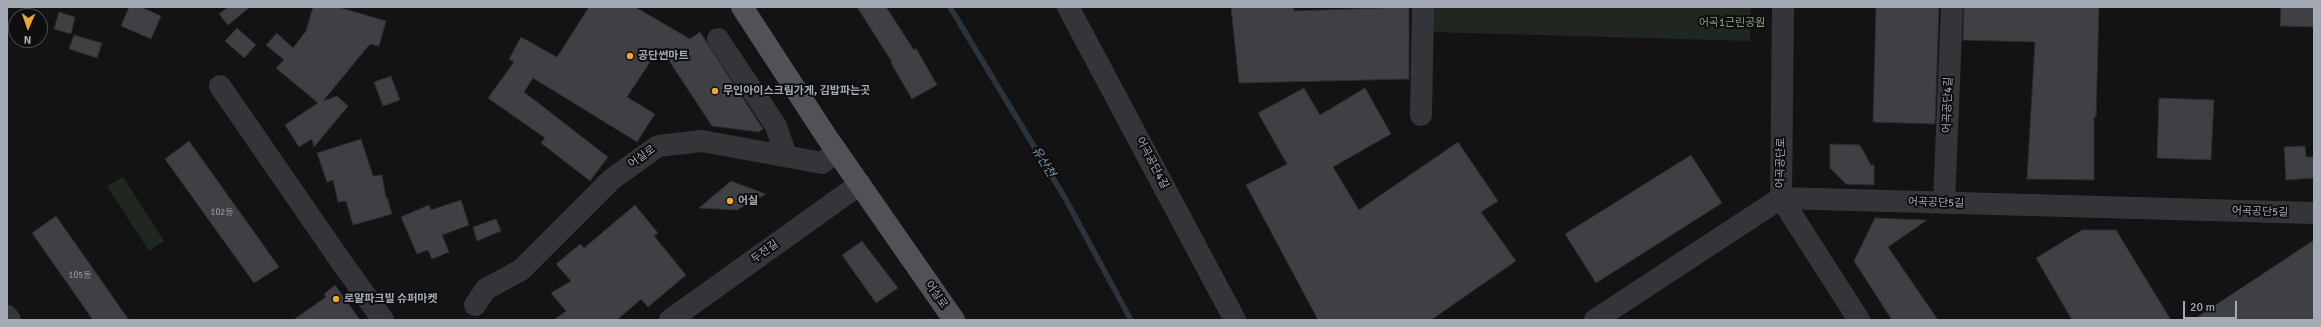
<!DOCTYPE html>
<html>
<head>
<meta charset="utf-8">
<style>
  body { margin:0 }
  #map { position:relative; width:2321px; height:327px; overflow:hidden; background:#131314; font-family:Signika,sans-serif }
  canvas { display:block }
  .frame { position:absolute; inset:0; border:8px solid #a4aab5; pointer-events:none }
  .north { position:absolute; left:8px; top:8px; width:40px; height:40px; box-sizing:border-box; background:#0e0e0f; border:1px solid #4a4c51; border-radius:50%; rotate:182deg; font-size:11px; font-weight:700; line-height:16px; text-align:center; color:#a4aab5 }
  .north::after { content:''; display:block; margin:auto; width:14px; height:18px; background:#efa72f; clip-path:polygon(50% 0,100% 100%,50% 72%,0 100%) }
  .scale { position:absolute; left:2183px; top:301px; width:54px; height:18px; box-sizing:border-box; border:2px solid #a4aab5; border-top:0; padding-left:5px; font-size:12px; line-height:14px; white-space:nowrap; color:#a4aab5; -webkit-text-stroke:3px #0e0e0f; paint-order:stroke }
</style>
</head>
<body>
<div id="map">
<canvas width="2321" height="327"></canvas>
<div class="frame"></div>
<div class="north">N</div>
<div class="scale">20 m</div>
</div>
<script>
const ctx = document.querySelector('canvas').getContext('2d');
ctx.lineJoin = 'round';
function fillPath(path, color) {
  ctx.fillStyle = color;
  ctx.fill(path, 'evenodd');
}
function shape(rows) {
  const path = new Path2D();
  for (const r of rows) {
    path.moveTo(r[0], r[1]);
    for (let i = 2; i < r.length; i += 2) path.lineTo(r[i], r[i + 1]);
  }
  return path;
}
function strokePath(path, color, width, dash) {
  ctx.strokeStyle = color;
  ctx.lineWidth = width;
  ctx.lineCap = dash ? 'butt' : 'round';
  ctx.setLineDash(dash || []);
  ctx.stroke(path);
}
function write(font, color, halo, rows, align = 'center') {
  ctx.font = font + ' Signika,"Noto Sans KR",sans-serif';
  ctx.lineWidth = 4;
  ctx.setLineDash([]);
  ctx.textBaseline = 'middle';
  ctx.strokeStyle = halo;
  ctx.fillStyle = color;
  for (const [text, x, y, turn = 0] of rows) {
    ctx.save();
    ctx.translate(x, y);
    ctx.rotate((+turn || 0) * Math.PI / 180);
    ctx.textAlign = isNaN(turn) ? turn : align;
    if (halo) ctx.strokeText(text, 0, 0);
    ctx.fillText(text, 0, 0);
    ctx.restore();
  }
}
const green = shape([
  [1434,7,1751,7,1750,41,1433,32],
  [123,177,164,241,149,251,107,186]
]);
const stream = shape([
  [950,7,1065,198,1131,320]
]);
const building = shape([
  [129,7,141,7,161,16,151,39,121,26,129,7],
  [228,7,250,7,228,25,219,14,228,7],
  [313,7,338,7,386,21,379,46,370,44,323,101,337,96,348,106,314,147,312,139,299,147,285,125,318,103,276,68,284,60,266,45,277,33,293,48,306,31,313,7],
  [589,7,635,7,690,39,700,32,763,129,759,132,712,126,660,47,627,97,655,114,637,142,533,78,524,92,608,157,590,181,541,143,545,138,488,98,514,62,509,59,521,37,557,57,589,7],
  [857,7,886,7,914,50,916,48,937,85,912,99,891,63,892,62,857,7],
  [1231,7,1294,7,1294,11,1409,7,1409,79,1239,83,1231,7],
  [1876,7,1939,7,1935,124,1873,122,1876,7],
  [1964,7,2099,7,2096,117,2094,117,2094,180,2027,179,2035,42,1963,40,1964,7],
  [2281,7,2314,7,2314,27,2280,26,2281,7],
  [59,12,75,17,71,34,54,29,59,12],
  [237,28,256,45,244,58,225,41,237,28],
  [74,35,102,43,97,58,69,49,74,35],
  [391,76,400,100,383,106,374,82,391,76],
  [1304,88,1320,115,1365,88,1391,134,1333,167,1359,210,1458,142,1498,201,1481,212,1516,261,1431,320,1318,320,1246,185,1287,164,1258,113,1304,88],
  [2159,98,2214,100,2211,160,2157,158,2159,98],
  [361,139,373,176,382,175,386,198,387,197,392,214,353,225,346,201,338,202,333,180,327,182,317,153,361,139],
  [189,141,279,267,254,283,165,159,189,141],
  [1830,144,1860,145,1871,165,1874,165,1874,185,1846,184,1830,168,1830,144],
  [2305,146,2306,157,2314,157,2314,178,2286,180,2284,147,2305,146],
  [1691,155,1722,203,1596,283,1565,234,1691,155],
  [731,181,766,194,737,210,699,208,731,181],
  [461,200,469,225,442,235,449,252,432,259,428,250,417,254,401,217,429,205,431,210,461,200],
  [635,205,658,233,654,236,686,275,648,307,641,299,617,320,554,320,566,311,551,293,571,281,556,264,580,244,584,248,635,205],
  [56,216,129,320,93,320,32,233,56,216],
  [1875,218,1927,220,1888,247,1938,320,1892,320,1854,261,1875,218],
  [496,219,501,231,477,241,473,227,496,219],
  [2082,230,2116,230,2171,320,2072,320,2036,258,2082,230],
  [2314,240,2314,320,2193,320,2314,240],
  [862,241,898,288,876,303,842,255,862,241],
  [335,285,360,320,293,320,326,297,324,294,335,285]
]);
const minor = shape([
  [1068,7,1235,320],
  [1783,7,1781,198,1859,320],
  [718,39,776,126,786,156],
  [220,86,340,260,383,320],
  [1421,115,1423,7],
  [1944,203,1952,7],
  [475,305,486,289,521,270,612,179,658,146,702,141,822,163,837,151],
  [7,316,10,320],
  [670,320,860,184],
  [1595,320,1781,198,2314,213]
]);
const major = shape([
  [742,7,826,136,954,320]
]);
const markers = [
  [630,56,4,"#efa72f"],
  [715,91,4,"#efa72f"],
  [730,201,4,"#efa72f"],
  [336,299,4,"#efa72f"]
];
const numberNames = [
  ["102동",222,213],
  ["105동",80,276]
];
const parkNames = [
  ["어곡1근린공원",1732,23]
];
const poiNames = [
  ["공단썬마트",638,56],
  ["무인아이스크림가게, 김밥파는곳",723,91],
  ["어실",738,201],
  ["로얄파크빌 슈퍼마켓",344,299]
];
const streetNames = [
  ["어곡공단4길",1948,105,-88],
  ["어실로",642,157,-35],
  ["어곡공단4길",1152,163,62],
  ["어곡공단로",1781,163,-89],
  ["어곡공단5길",1936,203,2],
  ["어곡공단5길",2260,212,2],
  ["두전길",765,252,-36],
  ["어실로",936,295,55]
];
const waterNames = [
  ["유산천",1043,162,59]
];
fillPath(green, '#1f2720');
strokePath(stream, '#2b343a', 5.5);
fillPath(building, '#3f4044');
strokePath(building, '#2d2d30', 1);
strokePath(minor, '#343539', 22);
strokePath(major, '#505258', 22);
for (const [x, y, r, color] of markers) {
  const dot = new Path2D();
  dot.arc(x, y, r, 0, 2 * Math.PI);
  ctx.fillStyle = color;
  ctx.fill(dot);
  strokePath(dot, '#0e0e0f', 1.5);
}
write('9px', '#8b9099', null, numberNames);
write('11px', '#7ba07c', '#0e0e0f', parkNames);
write('bold 11px', '#a4aab5', '#0e0e0f', poiNames, 'left');
write('11px', '#a4aab5', '#0e0e0f', streetNames);
write('italic 12px', '#7b99b0', '#0e0e0f', waterNames);
</script>
</body>
</html>
